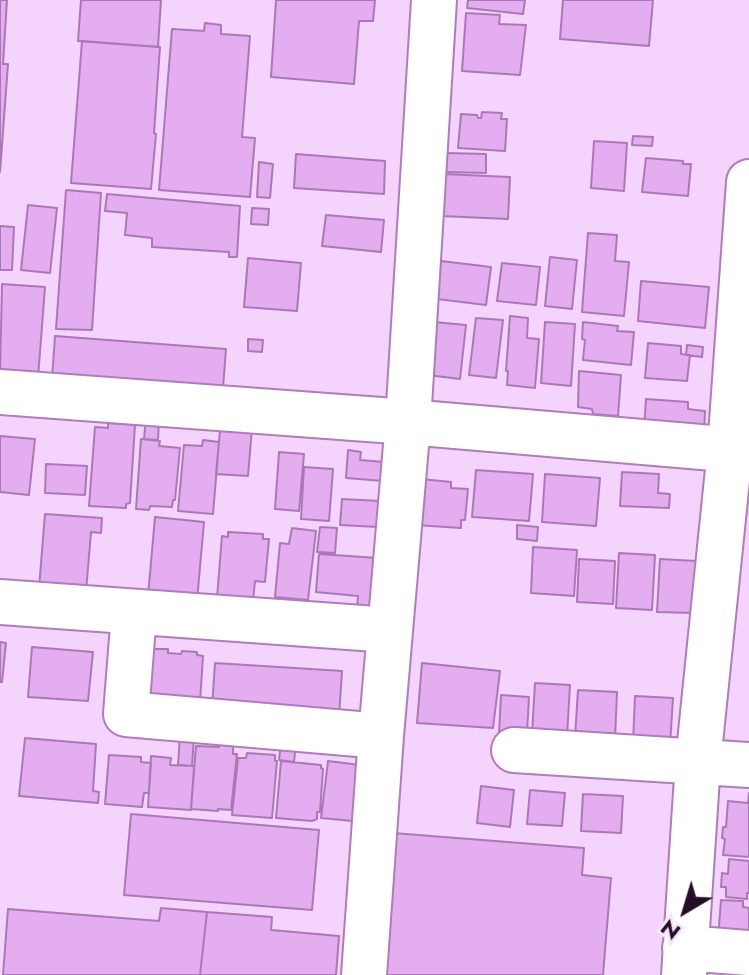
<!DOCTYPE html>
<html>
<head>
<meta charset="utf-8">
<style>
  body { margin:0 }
  #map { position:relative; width:749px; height:975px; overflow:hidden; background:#f4d3fc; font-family:Jost,sans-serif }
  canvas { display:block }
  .north { position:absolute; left:645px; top:871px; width:80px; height:80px; -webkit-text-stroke:6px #f4e9f7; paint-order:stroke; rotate:218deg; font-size:22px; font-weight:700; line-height:32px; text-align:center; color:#220e27 }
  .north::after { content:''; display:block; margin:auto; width:28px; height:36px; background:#220e27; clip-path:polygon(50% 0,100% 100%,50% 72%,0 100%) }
</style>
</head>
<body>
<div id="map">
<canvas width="749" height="975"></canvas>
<div class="north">N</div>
</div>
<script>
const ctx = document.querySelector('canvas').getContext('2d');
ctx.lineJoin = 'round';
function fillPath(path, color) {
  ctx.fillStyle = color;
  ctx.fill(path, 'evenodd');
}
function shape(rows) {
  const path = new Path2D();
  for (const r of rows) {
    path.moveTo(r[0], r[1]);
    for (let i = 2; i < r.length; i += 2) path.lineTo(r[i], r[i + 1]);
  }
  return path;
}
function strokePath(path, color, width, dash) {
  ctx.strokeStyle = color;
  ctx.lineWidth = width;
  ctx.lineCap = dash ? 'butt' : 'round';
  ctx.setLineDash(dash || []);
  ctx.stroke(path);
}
const building = shape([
  [0,0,7,0,3,64,8,64,0,172,0,0],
  [81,0,161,0,158,47,78,41,81,0],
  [276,0,375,0,373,21,359,21,354,84,271,77,276,0],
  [468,0,525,0,523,14,467,8,468,0],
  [563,0,653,0,649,46,560,39,563,0],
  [466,13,500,15,499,24,526,25,520,75,462,71,466,13],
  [205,23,221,25,221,34,250,36,242,137,255,138,250,197,159,190,172,29,204,31,205,23],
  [82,41,160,47,154,133,156,134,151,189,71,183,82,41],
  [482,112,502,113,501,119,507,119,505,151,458,148,461,114,477,115,478,118,481,118,482,112],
  [633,136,653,137,652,146,632,145,633,136],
  [594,141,627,143,624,191,591,188,594,141],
  [446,153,486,154,486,173,446,172,446,153],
  [296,154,385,161,384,194,294,188,296,154],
  [646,158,683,161,683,164,691,164,688,196,642,192,646,158],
  [259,162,273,164,270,198,257,197,259,162],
  [443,174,510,177,508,219,441,216,443,174],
  [66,190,101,193,92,330,56,329,66,190],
  [107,194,240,206,237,257,229,257,229,252,152,247,152,238,125,235,127,213,105,211,107,194],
  [28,205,57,208,50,273,21,270,28,205],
  [252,208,269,209,268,225,251,224,252,208],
  [326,215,384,220,381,252,322,246,326,215],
  [0,226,14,227,12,270,0,270,0,226],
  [588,233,617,235,615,261,629,262,624,316,582,312,588,233],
  [550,257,577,260,572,309,545,306,550,257],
  [248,258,301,263,297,311,244,307,248,258],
  [441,261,491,267,486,305,437,299,441,261],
  [502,263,540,267,536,305,497,301,502,263],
  [641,281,709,287,705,328,638,321,641,281],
  [2,284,45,287,38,378,0,374,2,284],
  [510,316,528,318,527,338,539,339,535,388,507,385,508,371,506,371,510,316],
  [476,318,503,320,496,378,469,375,476,318],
  [434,322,466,325,460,379,428,375,434,322],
  [545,322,575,324,571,386,541,383,545,322],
  [583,322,618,326,617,331,634,332,631,365,583,360,585,340,582,339,583,322],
  [55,336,226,349,223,388,52,379,55,336],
  [248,339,263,340,262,352,248,351,248,339],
  [648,343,681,346,681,354,690,355,687,381,645,378,648,343],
  [687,345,703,347,702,357,686,355,687,345],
  [579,371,621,375,618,416,593,414,592,409,578,407,579,371],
  [646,399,688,402,688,409,705,411,704,433,644,429,646,399],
  [146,417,159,418,158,440,144,439,146,417],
  [108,423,135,425,130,503,126,504,126,508,89,506,95,427,108,428,108,423],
  [228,425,252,428,248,476,216,474,220,430,228,431,228,425],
  [0,436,35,439,29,495,0,492,0,436],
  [141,439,160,441,159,446,180,448,175,500,173,500,172,507,150,506,149,510,136,509,141,439],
  [203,440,219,442,213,514,178,511,184,445,202,446,203,440],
  [348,450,361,452,360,460,384,462,383,481,346,478,348,450],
  [279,452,304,454,299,511,275,509,279,452],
  [46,464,87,466,85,495,45,493,46,464],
  [304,467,333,469,329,521,301,519,304,467],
  [476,470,533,474,529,521,472,517,476,470],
  [622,472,659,474,658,493,670,494,669,508,620,506,622,472],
  [545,474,600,478,596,526,542,522,545,474],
  [421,479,451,482,451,488,468,489,465,520,461,520,461,528,416,525,421,479],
  [342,499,380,501,378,527,340,525,342,499],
  [45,514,102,518,101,533,91,532,86,592,39,588,45,514],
  [155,517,204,522,197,601,148,596,155,517],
  [517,525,538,527,537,541,517,539,517,525],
  [320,527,337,528,335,553,317,552,320,527],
  [292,528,316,531,308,600,275,597,280,543,289,544,292,528],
  [228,532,263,534,263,539,269,539,265,582,255,581,253,601,217,598,222,536,228,537,228,532],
  [533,547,577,550,574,596,531,593,533,547],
  [619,553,655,555,652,610,616,608,619,553],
  [319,554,378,558,374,609,357,609,358,596,316,592,319,554],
  [579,559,615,561,613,604,577,602,579,559],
  [660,559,696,561,694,613,657,612,660,559],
  [0,642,6,643,2,682,0,682,0,642],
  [32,647,93,652,88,701,28,697,32,647],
  [151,649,168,649,168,653,181,654,182,651,197,652,197,655,203,656,200,702,142,698,151,649],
  [215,663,342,671,339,717,212,708,215,663],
  [422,663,500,671,493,728,417,723,422,663],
  [535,683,570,685,567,736,532,734,535,683],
  [578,690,617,692,615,739,575,737,578,690],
  [501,695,529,697,527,734,499,733,501,695],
  [635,696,673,698,670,745,633,743,635,696],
  [180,736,194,737,192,766,178,765,180,736],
  [25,738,96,744,93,791,99,792,98,803,19,796,25,738],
  [281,743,296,744,294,762,279,760,281,743],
  [220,744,233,745,233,754,237,754,231,810,218,809,218,811,191,809,196,746,219,747,220,744],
  [247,753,275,755,275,761,277,761,272,818,232,815,238,758,246,758,247,753],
  [109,755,141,757,141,762,151,763,149,793,144,793,142,807,105,804,109,755],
  [151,756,171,758,170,765,194,766,191,810,148,807,151,756],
  [281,761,321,765,321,768,323,769,320,812,317,812,317,819,312,821,276,818,281,761],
  [328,761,360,765,353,821,321,818,328,761],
  [481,786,514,790,510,827,477,823,481,786],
  [530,790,565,793,562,826,527,824,530,790],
  [749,793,749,857,723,855,725,839,722,838,723,827,726,827,728,801,748,803,749,793],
  [583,794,623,796,621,833,581,831,583,794],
  [131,814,319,830,312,910,124,895,131,814],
  [393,833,584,848,582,875,611,878,603,975,383,975,393,833],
  [729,859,749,861,749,893,747,893,747,899,726,897,726,887,721,887,722,873,728,874,729,859],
  [721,900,743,901,743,907,749,908,749,942,718,939,721,900],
  [161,908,207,912,200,975,3,975,8,909,159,921,161,908],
  [207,912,272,917,271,930,339,936,336,975,200,975,207,912]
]);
const minor = shape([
  [0,392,408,422,749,451],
  [0,602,390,630],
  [134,613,126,714,381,736],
  [514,750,749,765],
  [685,948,749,953],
  [364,975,381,736,408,422,434,0],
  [684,975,698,762,730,450,749,182]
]);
fillPath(building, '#e3adef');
strokePath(building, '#ab78b7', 2);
strokePath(minor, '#b07cbc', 48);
strokePath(minor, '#fff', 44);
</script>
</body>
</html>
